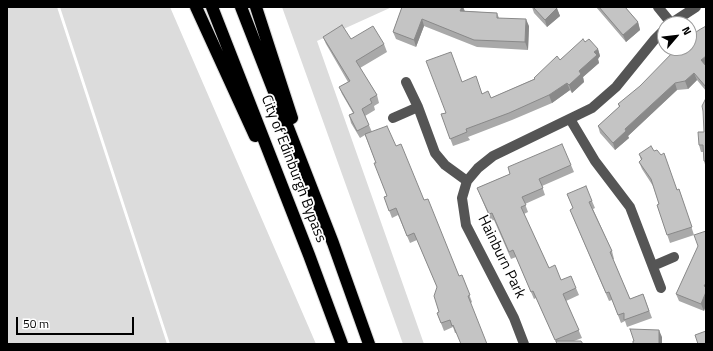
<!DOCTYPE html>
<html>
<head>
<meta charset="utf-8">
<style>
  body { margin:0 }
  #map { position:relative; width:713px; height:351px; overflow:hidden; background:#fff; font-family:"Titillium Web",sans-serif }
  canvas { display:block }
  .frame { position:absolute; inset:0; border:8px solid #000; pointer-events:none }
  .north { position:absolute; left:657px; top:16px; width:40px; height:40px; box-sizing:border-box; background:#fff; border:1px solid #999; border-radius:50%; rotate:62deg; font-size:11px; font-weight:700; line-height:16px; text-align:center; color:#000 }
  .north::after { content:''; display:block; margin:auto; width:14px; height:18px; background:#000; clip-path:polygon(50% 0,100% 100%,50% 72%,0 100%) }
  .scale { position:absolute; left:16px; top:317px; width:118px; height:18px; box-sizing:border-box; border:2px solid #000; border-top:0; padding-left:5px; font-size:12px; line-height:14px; white-space:nowrap; color:#000; -webkit-text-stroke:3px #fff; paint-order:stroke }
</style>
</head>
<body>
<div id="map">
<canvas width="713" height="351"></canvas>
<div class="frame"></div>
<div class="north">N</div>
<div class="scale">50 m</div>
</div>
<script>
const ctx = document.querySelector('canvas').getContext('2d');
ctx.lineJoin = 'round';
function fillPath(path, color) {
  ctx.fillStyle = color;
  ctx.fill(path, 'evenodd');
}
function shape(rows) {
  const path = new Path2D();
  for (const r of rows) {
    path.moveTo(r[0], r[1]);
    for (let i = 2; i < r.length; i += 2) path.lineTo(r[i], r[i + 1]);
  }
  return path;
}
function strokePath(path, color, width, dash) {
  ctx.strokeStyle = color;
  ctx.lineWidth = width;
  ctx.lineCap = dash ? 'butt' : 'round';
  ctx.setLineDash(dash || []);
  ctx.stroke(path);
}
function write(font, color, halo, rows, align = 'center') {
  ctx.font = font + ' "Titillium Web",sans-serif';
  ctx.lineWidth = 3.5;
  ctx.setLineDash([]);
  ctx.textBaseline = 'middle';
  ctx.strokeStyle = halo;
  ctx.fillStyle = color;
  for (const [text, x, y, turn = 0] of rows) {
    ctx.save();
    ctx.translate(x, y);
    ctx.rotate((+turn || 0) * Math.PI / 180);
    ctx.textAlign = isNaN(turn) ? turn : align;
    if (halo) ctx.strokeText(text, 0, 0);
    ctx.fillText(text, 0, 0);
    ctx.restore();
  }
}
const green = shape([
  [7,7,57,7,167,344,7,344],
  [60,7,170,7,316,344,170,344],
  [282,7,392,7,317,41,424,344,403,344]
]);
const minor = shape([
  [658,7,671,23],
  [670,24,696,7],
  [406,82,418,107,435,153,445,165,467,181],
  [393,118,418,107],
  [570,119,595,161,630,207,661,288],
  [653,266,674,257],
  [524,344,514,318,466,225,462,198,467,181,478,168,493,156,592,108,616,87,655,39,665,29]
]);
const highway = shape([
  [196,7,255,136],
  [212,7,309,255,342,344],
  [241,7,333,243,369,344],
  [256,7,292,118]
]);
const wall = shape([
  [402,7,463,7,465,11,497,13,499,18,529,26,528,50,477,47,424,26,416,47,396,39,393,32],
  [532,7,556,7,560,16,547,27,534,13],
  [596,7,625,7,638,22,640,30,626,42],
  [323,37,351,39,384,44,387,52,360,68,377,95,379,103,374,106,375,110,365,116,372,132,396,146,424,200,459,276,462,275,472,302,471,303,456,333,455,333,453,327,444,331,437,313,439,312,437,287,417,240,410,243,398,215,392,218,384,197,387,196,376,163,365,135,360,138,351,123,349,115,353,113,342,94,339,87,348,82,326,44],
  [585,42,598,49,600,56,598,59,599,63,583,77,584,82,572,93,570,90,552,103,512,120,468,137,470,140,453,146,441,114,446,113,462,82,491,98,534,79,534,78],
  [706,66,706,91,697,80,688,89,677,90,628,136,629,138,615,150,600,133,598,126,619,107,618,104],
  [706,98,706,168,704,161,703,152,701,152,699,145,704,132],
  [639,154,677,190,679,189,694,235,670,243,657,205,659,204,653,186,642,169,639,162,641,160],
  [571,165,574,172,542,186,545,195,525,204,528,212,524,214,549,268,561,280,576,288,579,295,566,301,582,338,574,341,583,344,557,344,536,298,534,299,516,257,511,259,494,220,491,221,477,188,510,174,508,167],
  [567,194,592,201,595,208,593,209,612,251,614,259,613,259,630,299,643,294,652,318,627,327,625,321,621,323,612,300,609,301,570,210,573,208],
  [706,231,706,305,704,311,679,301,676,294]
]);
const shadedWall = shape([
  [462,7,463,7,465,13,460,11],
  [557,8,560,16,547,27,545,20],
  [422,19,424,26,416,47,414,40],
  [526,19,529,26,528,50,525,42],
  [638,22,640,30,626,42,623,35],
  [598,49,600,56,598,59,599,63,583,77,584,82,572,93,569,85,579,71,594,52],
  [706,56,706,65,703,67,701,60],
  [694,73,697,80,688,89,685,81],
  [567,83,570,90,552,103,549,95],
  [675,83,677,90,628,136,629,138,615,150,613,143,625,129],
  [706,292,706,305,704,311,701,304],
  [659,330,662,337,662,344,659,344]
]);
const building = shape([
  [402,7,462,7,460,11,497,13,497,18,526,19,525,42,474,40,422,19,414,40,393,32,402,7],
  [533,7,556,7,557,8,545,20,533,7],
  [599,7,625,7,638,22,623,35,599,7],
  [342,25,351,39,373,26,384,44,356,61,377,95,370,99,372,103,362,109,369,125,357,131,349,115,354,113,339,87,350,81,323,37,342,25],
  [706,26,706,56,701,60,706,66,706,87,694,73,685,81,675,83,625,129,626,131,613,143,598,126,620,106,618,104,640,86,677,48,689,48,689,37,699,30,706,26],
  [583,39,585,42,589,39,598,49,594,52,597,55,579,71,581,74,569,85,567,83,549,95,509,113,466,129,467,132,450,139,441,114,446,113,426,61,451,52,462,82,476,76,482,94,488,91,491,98,535,79,534,78,557,56,560,60,583,39],
  [706,98,706,161,704,161,703,145,699,145,698,132,704,132,703,111,702,106,706,98],
  [387,126,396,146,401,144,424,200,428,199,459,276,462,275,470,295,468,296,487,344,461,344,453,325,452,326,450,320,441,323,437,313,439,312,434,296,437,287,414,233,407,236,396,208,389,211,384,197,387,196,374,163,376,163,365,134,387,126],
  [562,144,571,165,539,179,543,188,522,197,526,205,521,207,549,268,555,265,561,280,571,276,576,288,563,294,579,330,555,340,533,291,531,292,513,250,509,252,492,213,489,214,477,188,510,174,508,167,562,144],
  [651,146,654,151,657,150,661,155,664,153,677,190,679,189,692,227,667,235,657,205,659,204,651,179,639,162,642,159,639,154,651,146],
  [586,186,592,201,589,202,612,251,610,252,630,299,643,294,649,311,624,320,624,313,618,315,609,292,606,293,570,210,573,208,567,194,586,186],
  [706,231,706,283,704,286,706,287,706,292,701,304,676,294,698,246,694,235,706,231],
  [630,329,659,330,659,344,633,344,633,341,634,341,630,329],
  [706,331,706,344,698,344,695,335,706,331],
  [556,341,581,341,583,344,557,344,556,341]
]);
const streetNames = [
  ["City of Edinburgh Bypass",293,169,69],
  ["Hainburn Park",501,257,64]
];
fillPath(green, '#dcdcdc');
strokePath(highway, '#dbdbdb', 14);
strokePath(minor, '#555', 10);
strokePath(highway, '#000', 12);
fillPath(wall, '#a9a9a9');
fillPath(shadedWall, '#898989');
fillPath(building, '#c4c4c4');
strokePath(building, '#898989', 1);
write('15px', '#000', '#fff', streetNames);
</script>
</body>
</html>
